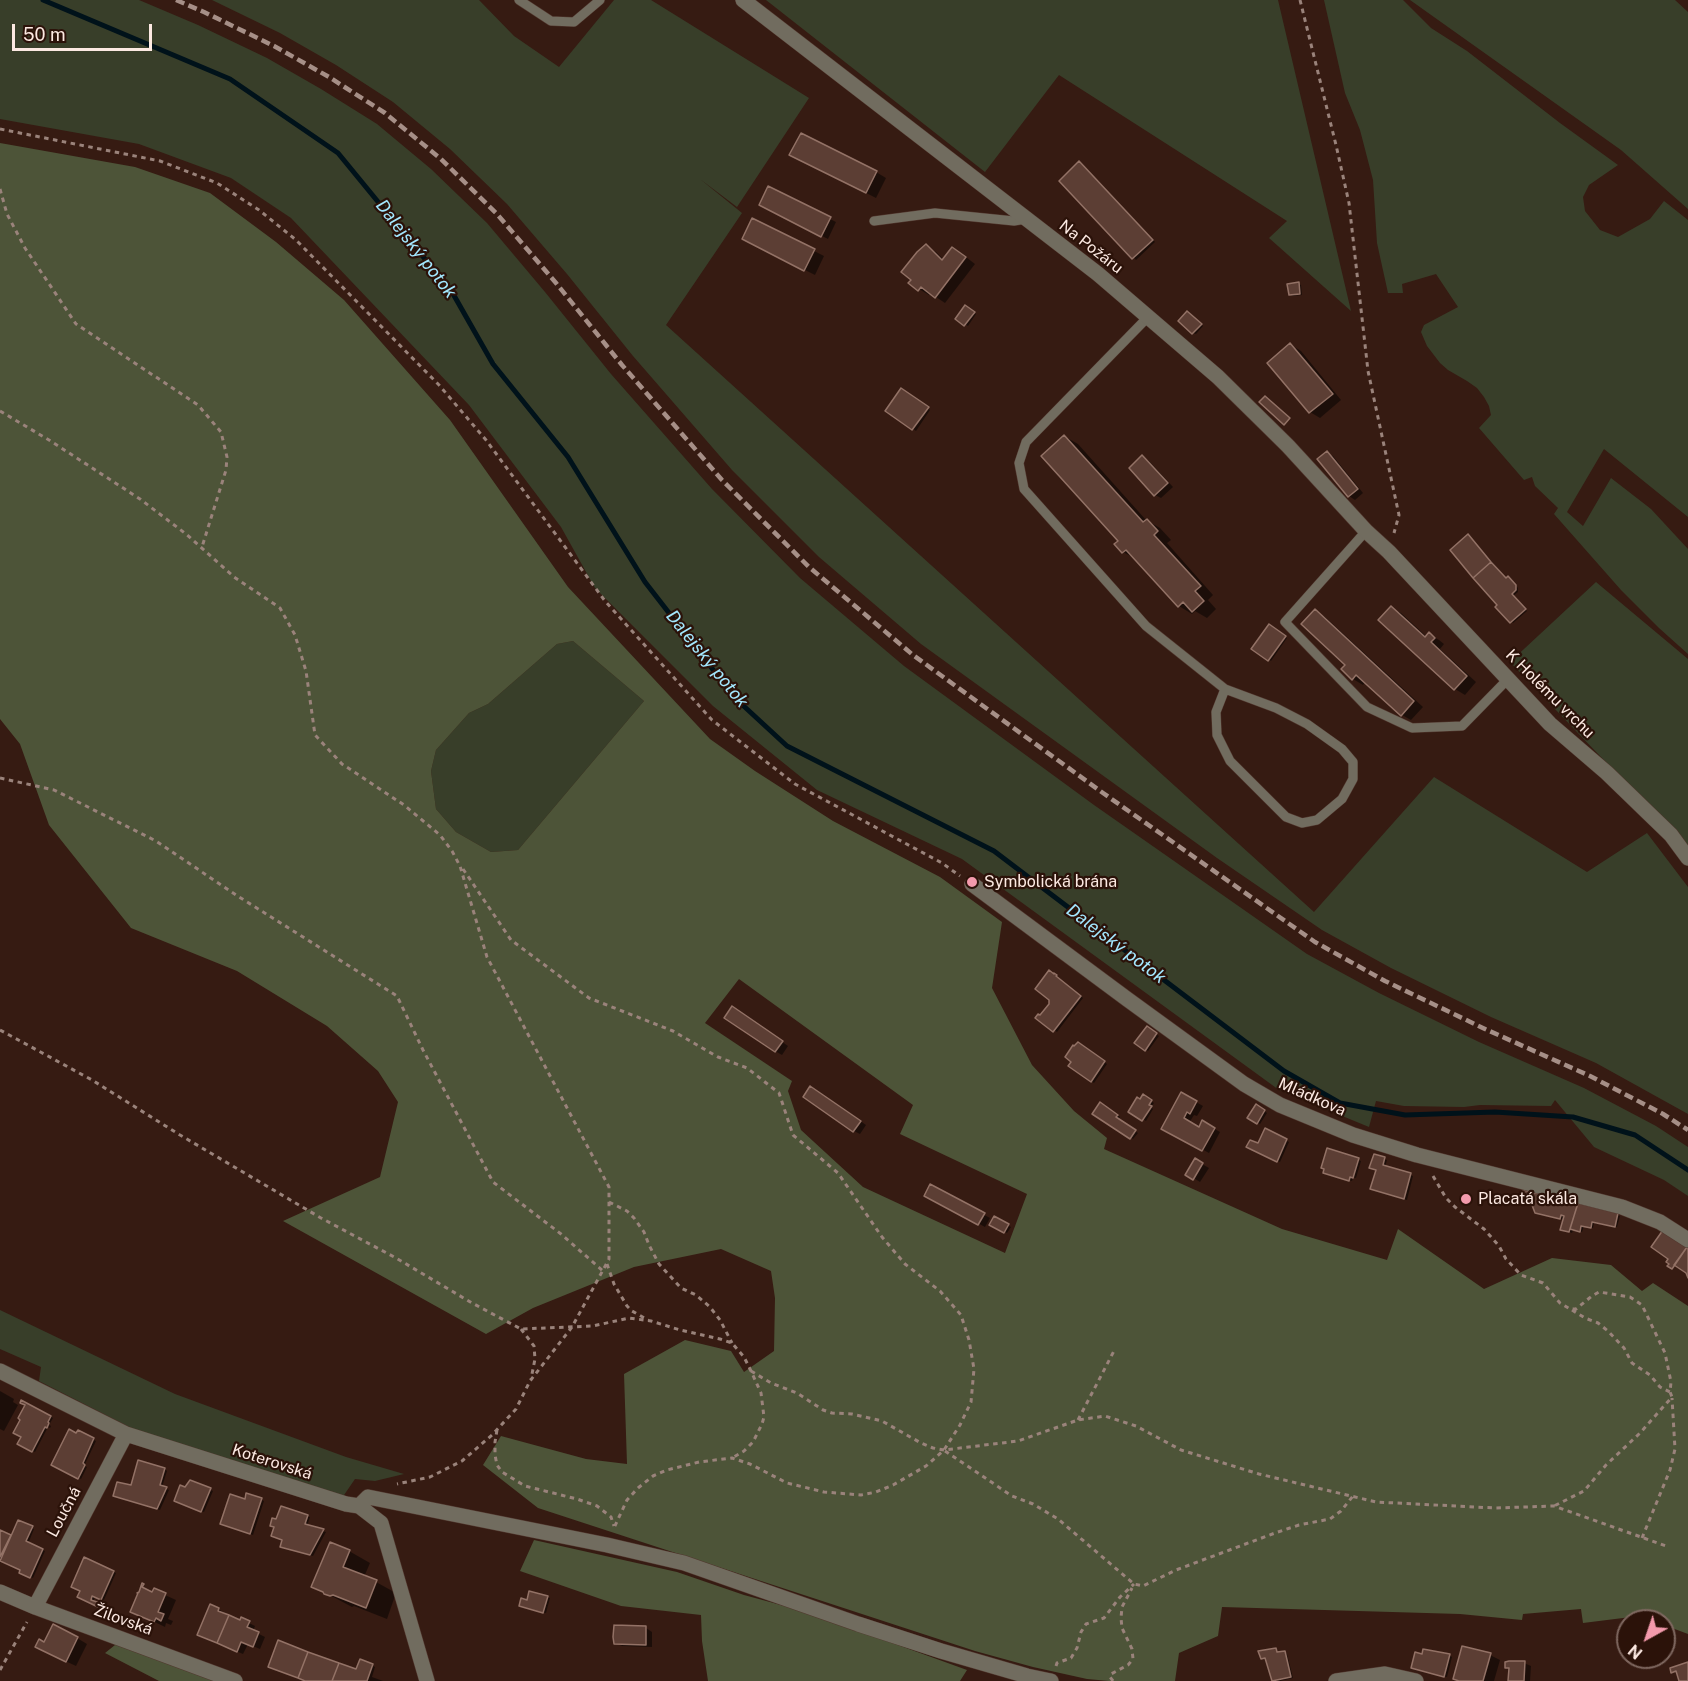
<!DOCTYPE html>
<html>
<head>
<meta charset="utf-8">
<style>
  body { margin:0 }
  #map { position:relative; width:1688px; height:1681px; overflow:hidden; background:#361b12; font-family:"Public Sans",sans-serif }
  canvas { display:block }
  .north { position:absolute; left:1616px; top:1609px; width:60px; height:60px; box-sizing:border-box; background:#2b1209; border:2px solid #7f6860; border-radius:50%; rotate:220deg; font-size:16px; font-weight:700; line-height:24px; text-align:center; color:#fce9e2 }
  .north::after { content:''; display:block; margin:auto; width:21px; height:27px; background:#f39aac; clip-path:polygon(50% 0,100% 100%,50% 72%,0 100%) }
  .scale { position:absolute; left:12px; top:24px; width:140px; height:27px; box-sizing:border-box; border:3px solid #fce9e2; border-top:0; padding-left:8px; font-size:18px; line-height:21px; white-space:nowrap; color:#fce9e2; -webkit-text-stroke:4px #2b1209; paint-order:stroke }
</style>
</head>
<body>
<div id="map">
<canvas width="1688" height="1681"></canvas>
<div class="north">N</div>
<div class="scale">50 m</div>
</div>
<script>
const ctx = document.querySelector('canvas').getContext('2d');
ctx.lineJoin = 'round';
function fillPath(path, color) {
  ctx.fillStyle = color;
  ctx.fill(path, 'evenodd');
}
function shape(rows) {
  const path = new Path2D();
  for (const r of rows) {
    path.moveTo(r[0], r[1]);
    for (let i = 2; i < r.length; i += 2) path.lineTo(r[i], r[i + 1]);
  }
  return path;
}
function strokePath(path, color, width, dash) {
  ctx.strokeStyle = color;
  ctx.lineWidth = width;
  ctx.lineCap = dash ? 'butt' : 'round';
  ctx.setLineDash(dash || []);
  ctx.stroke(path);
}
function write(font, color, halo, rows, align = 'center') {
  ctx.font = font + ' "Public Sans",sans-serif';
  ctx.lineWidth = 4.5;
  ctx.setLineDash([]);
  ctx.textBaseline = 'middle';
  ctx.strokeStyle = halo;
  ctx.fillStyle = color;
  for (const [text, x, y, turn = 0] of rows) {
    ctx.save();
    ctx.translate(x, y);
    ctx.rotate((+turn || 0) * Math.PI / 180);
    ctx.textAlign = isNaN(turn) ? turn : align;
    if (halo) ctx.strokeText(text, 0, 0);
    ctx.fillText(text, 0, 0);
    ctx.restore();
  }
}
const green = shape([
  [0,0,139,0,198,25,267,58,321,89,377,124,431,169,487,223,545,292,611,374,712,489,800,578,904,666,1094,805,1307,954,1379,993,1479,1042,1584,1088,1656,1126,1688,1147,1688,1196,1664,1180,1594,1147,1555,1100,1551,1106,1480,1105,1464,1107,1404,1106,1376,1101,1369,1127,1279,1090,962,859,817,790,713,706,595,588,561,527,469,405,291,218,231,178,139,144,0,119],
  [212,0,479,0,514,36,559,67,614,0,651,0,809,98,737,207,700,179,742,213,666,325,1314,912,1434,777,1587,872,1647,833,1688,887,1688,1114,1596,1063,1491,1017,1391,968,1322,930,1217,858,921,644,819,557,732,470,633,356,567,274,507,204,450,149,393,102,336,65,280,33],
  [766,0,1278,0,1351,311,1269,238,1287,221,1059,75,985,172],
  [1324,0,1403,0,1431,28,1467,51,1560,123,1618,165,1589,185,1583,197,1585,211,1600,230,1618,237,1650,219,1664,201,1688,220,1688,517,1604,449,1567,512,1583,526,1611,478,1651,509,1688,549,1688,654,1659,628,1621,590,1554,514,1558,508,1535,486,1532,477,1524,480,1479,428,1491,415,1489,406,1484,397,1477,388,1467,381,1448,370,1440,363,1427,346,1421,332,1424,325,1458,307,1436,274,1402,284,1403,293,1388,293,1377,243,1373,180,1360,130,1345,93],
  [1410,0,1675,0,1688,12,1688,209,1621,150],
  [1596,582,1688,659,1688,848,1510,662],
  [573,641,644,701,518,850,491,852,456,832,436,809,431,771,436,750,469,713,488,704,557,644],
  [0,1310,175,1394,346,1457,404,1474,375,1481,355,1479,342,1498,137,1431,39,1381,41,1367,0,1349]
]);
const forest = shape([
  [0,143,135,167,210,193,276,242,344,300,450,420,568,587,710,739,755,771,833,821,940,877,1002,922,992,988,1032,1065,1074,1111,1107,1138,1104,1149,1282,1229,1387,1260,1398,1229,1484,1289,1552,1258,1611,1265,1642,1291,1653,1283,1688,1306,1688,1634,1664,1625,1664,1621,1652,1621,1639,1616,1583,1623,1581,1609,1523,1614,1522,1620,1460,1614,1222,1607,1218,1636,1179,1653,1175,1681,1109,1681,1087,1679,1033,1667,975,1651,538,1508,483,1465,501,1436,586,1459,627,1464,624,1374,685,1340,731,1351,744,1372,774,1351,775,1298,771,1271,721,1249,634,1267,533,1308,486,1334,283,1221,380,1177,398,1102,378,1071,327,1026,237,971,131,928,49,825,20,744,0,719],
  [573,641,644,701,518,850,491,852,456,832,436,809,431,771,436,750,469,713,488,704,557,644],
  [739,979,913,1105,900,1134,1027,1194,1005,1253,863,1187,801,1130,788,1091,792,1081,705,1023],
  [534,1540,677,1572,744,1595,807,1612,967,1670,960,1681,708,1681,702,1641,701,1615,621,1606,520,1571],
  [120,1641,215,1681,159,1681,105,1653]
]);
const shadow = shape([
  [801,160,876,172,886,178,876,198],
  [1080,163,1155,242,1136,260,1061,181],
  [769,188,836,222,828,239,767,208],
  [753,220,824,256,815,275,753,244],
  [926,246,936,252,944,260,962,254,975,264,945,303,930,293,929,295,919,289],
  [1298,284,1301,285,1302,295,1293,296,1290,294],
  [966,307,976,314,968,326,957,319],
  [1190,314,1203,326,1196,334,1193,333],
  [1291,345,1301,351,1341,400,1320,418,1310,412],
  [901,390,930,410,916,431,887,410],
  [1064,436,1078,444,1146,520,1160,528,1171,540,1167,543,1213,595,1208,600,1216,609,1207,618,1195,611,1192,614,1179,606,1138,560,1123,552,1116,545,1120,541],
  [1327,453,1333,456,1363,493,1355,500,1349,496],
  [1143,457,1149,461,1173,487,1161,498,1155,495],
  [1471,538,1507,579,1509,578,1511,579,1518,588,1518,592,1513,596,1527,611,1513,623,1499,605],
  [1391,608,1401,613,1427,637,1429,634,1439,640,1444,644,1440,649,1476,682,1465,695,1455,689],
  [1315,611,1325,617,1423,707,1411,720,1402,715,1366,681,1363,685,1353,679,1347,665],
  [1270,626,1287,638,1271,661,1253,649],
  [1055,975,1083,998,1057,1032,1037,1018,1041,1017,1051,1004,1050,999],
  [738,1011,788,1046,782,1055,775,1051],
  [1147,1028,1159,1036,1148,1051,1136,1043],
  [1078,1044,1107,1064,1094,1083,1070,1066],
  [817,1091,866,1125,860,1134,854,1131],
  [1182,1094,1203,1106,1197,1116,1194,1115,1189,1123,1199,1129,1203,1122,1220,1132,1209,1153,1163,1128],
  [1143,1096,1154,1103,1151,1107,1153,1109,1146,1121,1130,1111],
  [1101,1104,1120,1117,1118,1120,1138,1133,1133,1139,1094,1113],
  [1257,1106,1267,1113,1260,1124,1249,1118],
  [1265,1130,1289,1142,1280,1162,1248,1147,1258,1145],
  [1328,1150,1361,1161,1356,1178,1353,1177,1352,1181,1327,1173],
  [1375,1155,1387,1160,1385,1167,1413,1176,1407,1200,1375,1190,1378,1170],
  [1195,1160,1209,1168,1200,1182,1187,1174],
  [931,1186,990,1218,985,1227,926,1196],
  [1524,1192,1618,1215,1620,1216,1617,1227,1594,1223,1593,1228,1584,1226,1582,1232,1573,1230,1572,1233,1565,1230,1564,1220,1539,1214],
  [994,1218,1011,1227,1007,1233,991,1224],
  [0,1391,14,1399,13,1402,18,1405,4,1431,0,1429],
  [22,1402,53,1418,49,1425,51,1426,50,1428,48,1427,35,1452,19,1443,23,1436,26,1405],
  [78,1432,96,1441,84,1466,87,1467,81,1479,53,1465],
  [165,1469,167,1471,162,1487,169,1490,160,1510,117,1497],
  [190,1482,213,1491,204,1512,178,1502],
  [261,1500,264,1501,253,1535,224,1525,246,1501],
  [307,1516,310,1517,307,1526,326,1532,313,1556,282,1547,284,1540,275,1527],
  [19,1522,34,1529,28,1544,45,1551,33,1578,21,1572,22,1570,2,1560,0,1563,0,1531,12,1537],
  [349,1551,370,1563,364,1577,376,1582,396,1593,387,1619,354,1606,352,1607,313,1586],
  [85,1559,116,1573,104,1600,95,1597,93,1602,101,1607,79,1597,82,1590],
  [154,1590,176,1600,168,1619,173,1621,171,1625,166,1623,165,1627,132,1611,153,1594],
  [547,1597,550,1598,546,1613,523,1606,528,1601],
  [218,1609,225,1613,224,1615,240,1622,249,1623,255,1626,253,1631,265,1637,260,1649,248,1644,243,1654,205,1638],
  [646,1628,652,1632,652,1647,622,1646,615,1643],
  [77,1638,87,1644,76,1666,46,1652,45,1644],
  [1276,1649,1279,1653,1284,1652,1287,1654,1293,1678,1280,1681,1273,1681,1267,1659,1262,1658],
  [1449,1655,1452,1657,1447,1677,1413,1668],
  [1490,1655,1500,1660,1494,1681,1459,1681],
  [360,1661,375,1667,372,1677,383,1681,307,1681,357,1671],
  [1524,1663,1531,1666,1530,1681,1509,1681,1510,1669,1506,1667]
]);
const stream = shape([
  [43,0,230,79,338,153,452,292,493,364,568,457,645,582,735,698,787,746,994,851,1284,1071,1340,1103,1405,1115,1495,1112,1573,1117,1635,1135,1688,1170]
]);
const building = shape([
  [801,133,877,171,866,193,789,155,801,133],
  [1079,161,1153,240,1132,259,1059,181,1079,161],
  [768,186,831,217,821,237,759,205,768,186],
  [752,218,815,249,804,271,742,239,752,218],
  [926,244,942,260,952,247,966,257,935,298,921,287,918,291,908,283,911,280,901,272,917,252,926,244],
  [1299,282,1300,294,1289,295,1287,284,1299,282],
  [965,305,975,312,964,326,955,319,965,305],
  [1187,311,1202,324,1192,334,1178,321,1187,311],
  [1290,343,1333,394,1309,413,1267,363,1290,343],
  [901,388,929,407,912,430,885,411,901,388],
  [1265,396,1290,418,1284,425,1259,402,1265,396],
  [1064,435,1143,522,1147,519,1158,531,1154,535,1201,586,1195,591,1204,601,1192,612,1183,602,1178,607,1126,550,1122,553,1114,544,1118,541,1041,456,1064,435],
  [1327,451,1358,489,1348,497,1317,459,1327,451],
  [1142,455,1168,483,1154,496,1129,468,1142,455],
  [1468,534,1491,562,1473,578,1450,550,1468,534],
  [1491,562,1506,578,1508,576,1516,585,1516,590,1512,594,1526,609,1510,623,1495,607,1497,605,1473,578,1491,562],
  [1391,606,1425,637,1429,632,1435,638,1431,642,1467,676,1454,690,1378,620,1391,606],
  [1315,609,1414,701,1401,716,1356,675,1352,680,1341,669,1345,665,1301,624,1315,609],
  [1269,624,1286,636,1268,661,1251,649,1269,624],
  [1049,970,1054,974,1054,973,1057,975,1056,976,1081,996,1053,1032,1035,1018,1038,1014,1040,1015,1049,1004,1049,1000,1035,989,1049,970],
  [732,1006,783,1041,775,1052,724,1018,732,1006],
  [1147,1026,1157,1033,1145,1051,1134,1043,1147,1026],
  [1078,1042,1105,1061,1091,1082,1068,1066,1071,1062,1065,1057,1073,1045,1074,1046,1078,1042],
  [810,1086,861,1121,853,1132,803,1097,810,1086],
  [1181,1092,1197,1101,1190,1114,1187,1112,1184,1118,1199,1127,1202,1120,1215,1128,1202,1151,1161,1129,1181,1092],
  [1143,1094,1152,1100,1149,1105,1152,1106,1142,1121,1128,1112,1137,1097,1140,1099,1143,1094],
  [1100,1102,1118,1115,1116,1117,1136,1130,1130,1139,1092,1114,1100,1102],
  [1256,1104,1265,1110,1257,1124,1247,1118,1256,1104],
  [1265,1128,1287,1139,1277,1162,1246,1147,1250,1140,1258,1143,1265,1128],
  [1327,1148,1359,1158,1353,1178,1350,1177,1349,1181,1323,1173,1324,1169,1321,1168,1327,1148],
  [1374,1154,1385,1157,1383,1165,1411,1173,1404,1199,1370,1189,1376,1170,1369,1168,1374,1154],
  [1195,1158,1203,1163,1193,1180,1185,1175,1195,1158],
  [930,1184,985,1213,978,1225,924,1196,930,1184],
  [1523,1190,1578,1203,1569,1232,1560,1230,1564,1216,1561,1215,1560,1219,1535,1213,1532,1205,1520,1202,1523,1190],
  [1578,1203,1618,1213,1615,1227,1592,1222,1591,1228,1581,1226,1580,1232,1570,1229,1578,1203],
  [994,1216,1009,1224,1004,1233,989,1225,994,1216],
  [1663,1230,1687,1247,1672,1269,1667,1266,1669,1264,1666,1262,1668,1259,1651,1247,1663,1230],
  [1687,1247,1688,1248,1688,1278,1686,1273,1674,1265,1687,1247],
  [21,1400,51,1416,48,1422,49,1423,47,1428,45,1427,32,1452,17,1444,21,1437,13,1433,20,1420,18,1418,25,1405,20,1403,21,1400],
  [69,1429,76,1433,78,1430,94,1438,83,1463,85,1465,78,1479,51,1465,69,1429],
  [138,1460,165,1468,160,1485,167,1487,157,1509,113,1496,117,1482,131,1485,138,1460],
  [190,1480,211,1488,201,1512,174,1501,180,1485,185,1487,190,1480],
  [246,1493,262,1498,250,1534,220,1524,230,1494,245,1499,246,1493],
  [281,1506,308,1515,305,1524,324,1529,310,1555,280,1547,282,1540,271,1536,274,1527,270,1526,272,1518,276,1519,281,1506],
  [18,1520,33,1526,26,1541,43,1549,30,1578,19,1573,20,1570,0,1561,18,1520],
  [0,1530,11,1535,0,1557,0,1530],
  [330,1542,350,1550,343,1567,377,1580,366,1608,333,1595,330,1596,324,1594,323,1592,311,1587,330,1542],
  [84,1557,114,1571,101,1600,92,1596,91,1600,100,1603,98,1607,77,1597,80,1591,71,1587,84,1557],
  [142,1583,144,1584,142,1587,152,1592,154,1588,166,1593,158,1612,164,1614,161,1621,156,1618,154,1622,130,1612,138,1593,137,1593,139,1592,142,1583],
  [529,1591,548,1596,543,1613,519,1606,521,1598,527,1600,529,1591],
  [210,1604,219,1608,218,1611,229,1615,217,1643,197,1635,210,1604],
  [229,1615,240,1620,241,1617,250,1621,247,1627,259,1632,253,1647,241,1642,237,1652,217,1643,229,1615],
  [53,1624,78,1637,66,1662,35,1647,39,1639,44,1642,53,1624],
  [614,1625,646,1626,646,1645,614,1644,613,1637,614,1625],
  [278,1640,308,1652,298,1678,268,1667,278,1640],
  [1462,1646,1491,1653,1483,1681,1459,1681,1453,1679,1462,1646],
  [1276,1648,1277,1652,1285,1651,1291,1677,1272,1681,1265,1658,1261,1659,1258,1651,1276,1648],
  [1423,1649,1450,1654,1444,1677,1411,1668,1415,1652,1422,1654,1423,1649],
  [308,1652,339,1663,332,1681,305,1681,298,1678,308,1652],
  [360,1659,373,1664,367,1681,332,1681,339,1663,356,1669,360,1659],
  [1509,1661,1525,1661,1524,1681,1508,1681,1509,1668,1505,1668,1505,1662,1509,1661],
  [1688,1662,1688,1681,1679,1681,1676,1671,1671,1673,1670,1668,1688,1662]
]);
const path = shape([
  [1300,0,1336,145,1349,203,1368,371,1399,515,1394,533],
  [0,129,160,161,217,183,259,210,296,240,439,385,486,440,605,601,712,720,795,784,942,863,960,876],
  [0,189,7,214,25,248,76,324,198,405,221,432,227,457,226,470,202,547],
  [0,411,49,440,140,499,186,534,234,577,280,608,295,635,306,671,315,735,342,764,404,805,440,835,452,851,460,866,487,957,609,1187,609,1259,572,1327,530,1381,516,1409,492,1435,462,1461,430,1477,397,1484],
  [0,778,54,790,156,841,236,895,397,996,423,1050,493,1182,561,1234,603,1271],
  [463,869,511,940,589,998,673,1031,718,1057,747,1068,779,1093,793,1135,838,1173,882,1237,905,1264,940,1291,961,1315,969,1340,974,1369,971,1402,960,1425,944,1450,926,1466,893,1485,876,1492,861,1495,824,1492,787,1483,750,1464,732,1458,699,1462,667,1470,653,1476,638,1488,627,1500,613,1530],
  [0,1030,92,1080,180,1135,321,1218,396,1258,472,1303,521,1329,593,1326,629,1318,651,1321,680,1330,720,1339,732,1343,744,1357,751,1371,761,1393,764,1417,762,1424,753,1442,744,1451,732,1458],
  [1433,1176,1446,1198,1455,1207,1484,1229,1499,1246,1506,1259,1521,1275,1543,1283,1560,1303,1570,1309,1576,1309,1592,1296,1599,1292,1630,1297,1642,1305,1665,1353,1671,1382,1670,1392,1672,1397,1640,1433,1606,1465,1584,1491,1554,1506],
  [609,1202,627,1211,634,1218,644,1232,649,1245,659,1264,681,1288,696,1295,710,1307,720,1320,732,1343],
  [607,1264,614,1284,627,1306,632,1311,648,1320],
  [1572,1310,1585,1318,1598,1323,1608,1331,1624,1348,1632,1363,1650,1375,1660,1387,1670,1392],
  [521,1329,534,1346,535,1359,531,1379],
  [751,1371,771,1383,797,1393,823,1410,832,1413,852,1414,882,1421,921,1443,933,1448,944,1450,1018,1441,1078,1420,1105,1416,1136,1426,1181,1450,1259,1474,1376,1502,1495,1508,1554,1506,1669,1547],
  [1078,1420,1115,1349],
  [497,1430,495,1442,495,1455,497,1465,502,1472,525,1486,577,1499,597,1506,611,1517,614,1526],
  [945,1451,1012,1496,1033,1504,1058,1519,1134,1584,1143,1586,1176,1570,1275,1533,1299,1525,1330,1519,1341,1511,1353,1496],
  [1642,1538,1670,1470,1675,1449,1672,1398],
  [1056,1666,1057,1663,1071,1658,1077,1648,1081,1632,1086,1624,1104,1618,1120,1597,1134,1584],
  [0,1670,27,1622],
  [1113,1681,1110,1677,1111,1674,1128,1665,1133,1659,1132,1649,1122,1628,1121,1618,1122,1607,1132,1588]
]);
const service = shape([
  [519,0,551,21,574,22,600,0],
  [874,221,935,213,1014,221,1026,219],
  [1148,317,1026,442,1019,463,1024,489,1146,626,1225,689,1276,708,1307,724,1342,749,1353,762,1353,779,1342,799,1317,820,1302,823,1286,817,1230,761,1217,735,1216,712,1225,689],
  [1366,531,1285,622,1367,707,1412,728,1462,726,1508,679]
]);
const minor = shape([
  [743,0,1098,274,1218,377,1288,446,1366,531,1389,552,1550,724,1607,773,1671,835,1688,858],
  [972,884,1127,999,1244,1084,1280,1105,1353,1135,1417,1155,1622,1207,1660,1222,1688,1240],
  [0,1371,126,1434,346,1504,359,1506,381,1523,427,1681],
  [359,1506,368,1497,607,1545,684,1563,858,1624,941,1651,1027,1676,1051,1681],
  [0,1592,35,1607,235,1681],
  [35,1607,126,1434],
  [1336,1681,1385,1674,1416,1681]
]);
const rail = shape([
  [176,0,204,12,274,46,329,77,385,113,441,159,497,214,556,283,622,365,722,480,809,567,913,655,1103,793,1315,942,1385,981,1485,1029,1590,1076,1663,1114,1688,1130]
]);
const markers = [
  [972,882,6,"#f39aac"],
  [1466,1199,6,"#f39aac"]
];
const streetNames = [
  ["Na Požáru",1091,247,38],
  ["K Holému vrchu",1550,694,45],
  ["Mládkova",1312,1097,24],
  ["Koterovská",272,1462,18],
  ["Loučná",64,1512,-62],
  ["Žilovská",123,1620,20]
];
const poiNames = [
  ["Symbolická brána",984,882],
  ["Placatá skála",1478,1199]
];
const waterNames = [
  ["Dalejský potok",416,249,52],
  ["Dalejský potok",707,659,51],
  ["Dalejský potok",1116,944,37]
];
fillPath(green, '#383e29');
fillPath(forest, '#4d5438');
fillPath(shadow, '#0007');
strokePath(stream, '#00121a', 5);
fillPath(building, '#5c3e34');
strokePath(building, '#937266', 1.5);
strokePath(service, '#52382f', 10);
strokePath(minor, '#52382f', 16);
strokePath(path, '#9a837b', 3, [4.5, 4.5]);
strokePath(service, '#716c5f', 9);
strokePath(minor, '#716c5f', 15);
strokePath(rail, '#a68f87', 4.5, [9, 4.5]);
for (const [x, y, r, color] of markers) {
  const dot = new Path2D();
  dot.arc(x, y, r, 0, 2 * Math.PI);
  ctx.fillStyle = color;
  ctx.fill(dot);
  strokePath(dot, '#2b1209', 2);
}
write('16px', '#fce9e2', '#2b1209', streetNames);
write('16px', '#fce9e2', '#2b1209', poiNames, 'left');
write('italic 18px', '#a3e7fe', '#2b1209', waterNames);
</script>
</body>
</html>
